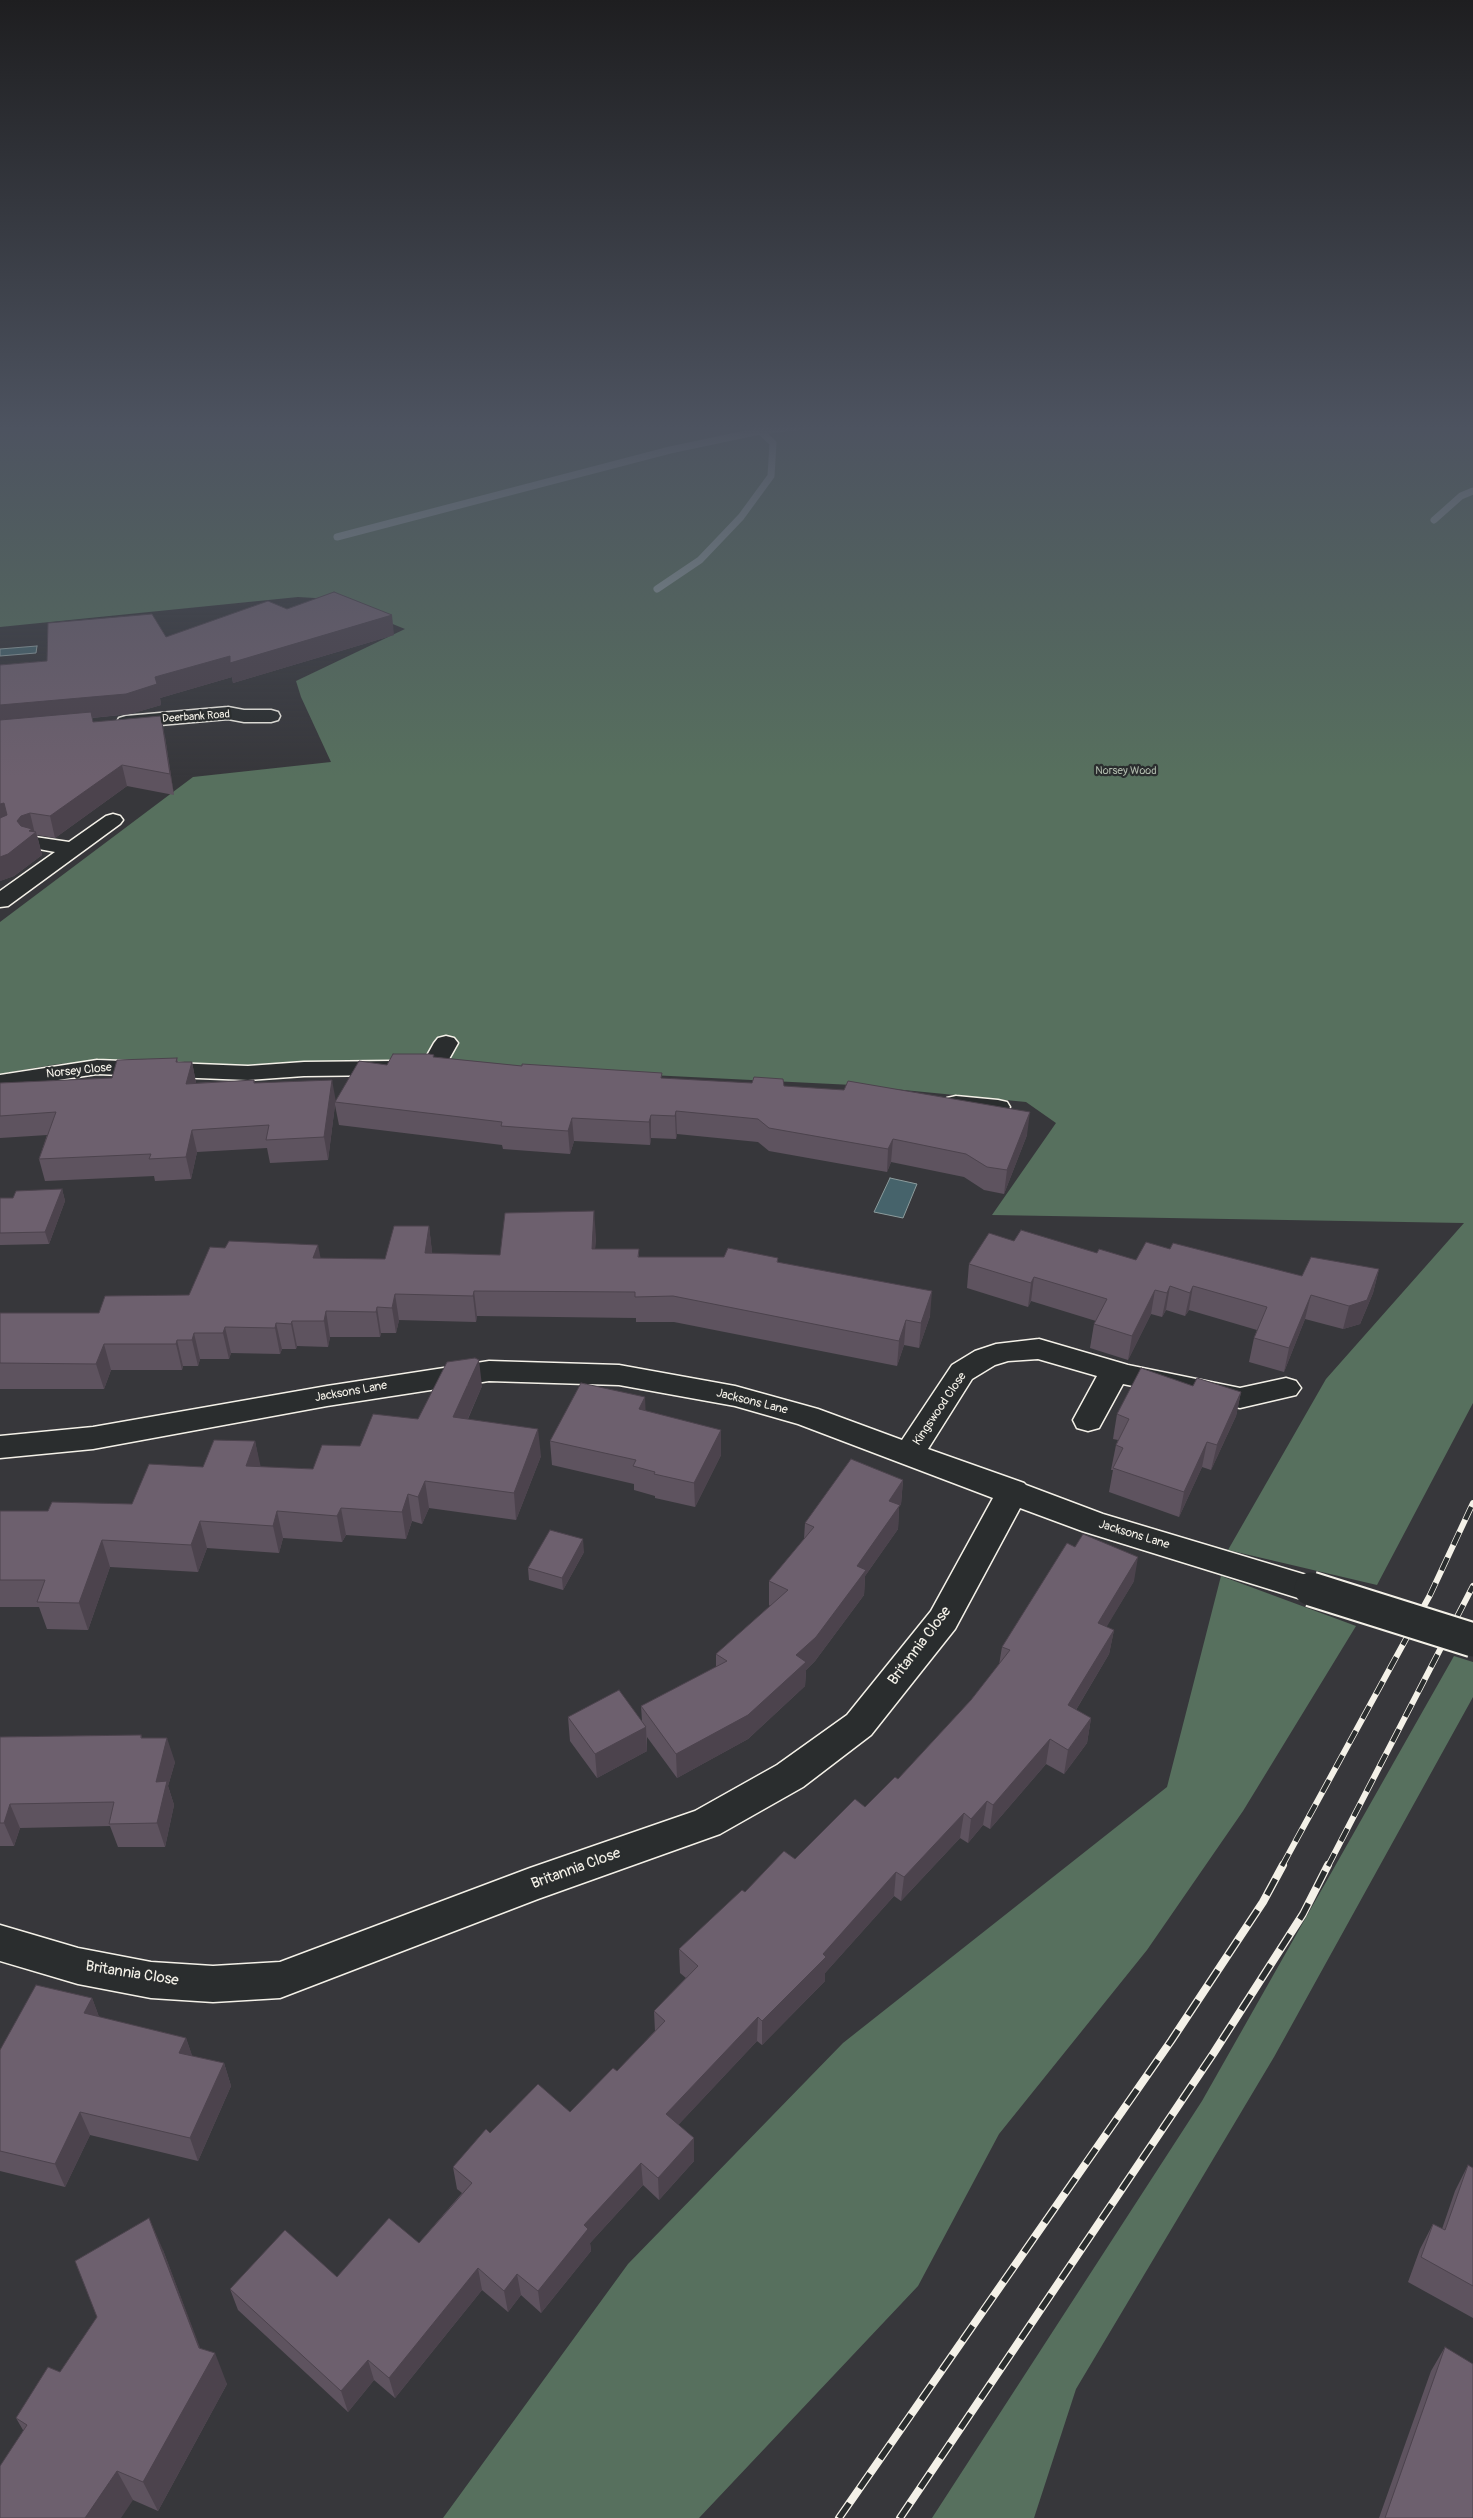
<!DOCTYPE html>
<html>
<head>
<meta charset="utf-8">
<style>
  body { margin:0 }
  canvas { display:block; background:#37373b }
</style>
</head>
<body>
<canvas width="1473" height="2518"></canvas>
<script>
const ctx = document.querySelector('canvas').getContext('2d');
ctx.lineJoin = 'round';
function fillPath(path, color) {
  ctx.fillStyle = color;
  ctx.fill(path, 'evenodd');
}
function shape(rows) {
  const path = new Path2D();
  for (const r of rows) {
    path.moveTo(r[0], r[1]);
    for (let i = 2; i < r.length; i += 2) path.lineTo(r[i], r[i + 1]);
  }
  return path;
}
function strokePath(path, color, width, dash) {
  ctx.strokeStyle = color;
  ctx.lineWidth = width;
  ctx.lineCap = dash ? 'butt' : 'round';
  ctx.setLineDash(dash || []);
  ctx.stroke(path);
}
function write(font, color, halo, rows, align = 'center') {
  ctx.font = font + ' Pangolin,sans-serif';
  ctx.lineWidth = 4.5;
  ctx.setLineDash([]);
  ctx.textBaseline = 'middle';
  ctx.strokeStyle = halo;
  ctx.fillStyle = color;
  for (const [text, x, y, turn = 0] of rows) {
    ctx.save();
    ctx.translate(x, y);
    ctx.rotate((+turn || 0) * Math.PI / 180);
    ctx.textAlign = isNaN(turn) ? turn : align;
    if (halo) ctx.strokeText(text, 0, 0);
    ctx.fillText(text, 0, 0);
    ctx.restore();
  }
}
const green = shape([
  [0,426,1473,426,1473,1403,1377,1585,1228,1550,1326,1379,1464,1223,992,1215,1056,1123,1026,1102,853,1085,346,1060,277,1066,216,1066,148,1059,58,1064,0,1074,0,922,193,777,331,762,301,697,296,681,405,629,331,599,298,597,0,627],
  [1221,1576,1356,1626,1243,1811,1147,1950,999,2134,918,2286,699,2518,443,2518,628,2264,843,2043,1167,1787],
  [1454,1656,1473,1662,1473,1697,1274,2057,1076,2389,1034,2518,932,2518,1202,2101]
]);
const water = shape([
  [37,646,36,653,0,656,0,649,37,646],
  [890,1178,917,1184,903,1218,874,1212,890,1178]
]);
const stream = shape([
  [1434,520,1461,496,1473,491],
  [337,537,670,450,760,431,803,426],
  [657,589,700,560,741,517,771,476,773,443,760,431]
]);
const minor = shape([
  [228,707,244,710,271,710,278,712,280,716,278,720,271,722,244,722,228,719,126,728,119,726,117,722,119,718,126,716,228,707],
  [113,814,120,816,123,820,120,824,8,906,0,907,0,891,55,852,28,847,25,843,28,839,35,837,69,842,106,816,113,814],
  [446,1036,454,1038,458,1043,444,1068,441,1073,432,1075,423,1073,420,1068,434,1043,438,1038,446,1036],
  [97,1060,248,1066,304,1062,392,1061,401,1063,404,1068,401,1073,392,1075,304,1076,248,1080,97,1074,0,1089,0,1075,97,1060],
  [956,1096,998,1100,1007,1102,1010,1107,1007,1112,998,1114,947,1108,944,1103,947,1098,956,1096],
  [1039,1339,1128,1365,1240,1388,1286,1378,1296,1381,1301,1388,1296,1395,1240,1408,1123,1384,1099,1428,1088,1431,1077,1428,1073,1420,1097,1376,1038,1359,1008,1361,995,1365,972,1379,928,1449,1024,1483,1026,1485,1103,1514,1323,1580,1327,1589,1323,1598,1311,1602,1082,1531,1020,1508,955,1629,871,1735,803,1787,720,1834,538,1899,280,1998,213,2002,151,1998,78,1984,0,1961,0,1925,78,1948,151,1962,213,1966,280,1962,530,1868,695,1811,777,1765,847,1715,931,1611,993,1498,798,1424,735,1406,619,1385,489,1381,327,1406,93,1449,0,1458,0,1436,93,1427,327,1386,489,1361,619,1365,735,1386,818,1409,902,1440,952,1365,975,1351,996,1344,1039,1339]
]);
const railFar1 = shape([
  [1282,1866,1430,1595,1473,1503],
  [1328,1866,1473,1586]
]);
const rail = shape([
  [839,2518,1171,2041,1263,1902,1283,1865],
  [900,2518,1213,2054,1303,1914,1328,1865]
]);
const minorBridge = shape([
  [1311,1589,1473,1640]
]);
const wall = shape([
  [287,609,394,635,233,683,232,677,160,698,161,705,130,714,92,718,93,722,165,737,174,795,127,786,55,838,37,835,42,855,14,876,0,881,0,665,47,661,166,637],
  [434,1057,522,1066,662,1078,784,1086,1027,1135,1004,1194,984,1190,964,1177,891,1162,887,1172,769,1151,758,1142,677,1134,676,1139,651,1138,650,1145,574,1141,570,1154,503,1149,502,1145,339,1125,335,1105,328,1160,270,1163,267,1148,197,1152,191,1179,155,1181,154,1176,45,1181,39,1159,47,1135,0,1138,0,1083,112,1078,177,1058,178,1062,192,1062,196,1083,254,1080,255,1083,336,1101,387,1065],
  [62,1189,65,1201,49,1244,0,1245,0,1198,13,1198],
  [429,1226,432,1253,500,1255,596,1237,595,1249,639,1249,639,1257,778,1258,778,1262,930,1316,919,1348,904,1345,897,1366,674,1322,636,1322,636,1318,477,1316,476,1322,399,1320,396,1333,381,1333,380,1337,330,1337,328,1347,297,1346,296,1349,282,1349,280,1354,231,1353,229,1359,200,1359,198,1366,183,1366,182,1370,111,1370,104,1389,0,1389,0,1313,99,1313,189,1295,321,1258,385,1259],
  [1014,1241,1136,1260,1170,1249,1302,1276,1379,1269,1373,1293,1360,1324,1343,1329,1305,1319,1284,1372,1249,1362,1254,1338,1257,1330,1189,1310,1185,1316,1166,1310,1162,1317,1151,1314,1128,1360,1090,1348,1094,1324,1096,1321,1031,1301,1028,1307,967,1288,969,1264],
  [482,1386,468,1419,541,1456,516,1520,429,1508,422,1524,412,1521,406,1539,346,1535,342,1542,283,1538,279,1553,207,1548,198,1572,110,1567,88,1630,47,1629,39,1607,0,1607,0,1511,48,1511,132,1504,255,1441,260,1467,313,1469,360,1446,418,1419],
  [1193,1386,1241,1392,1236,1416,1211,1470,1202,1467,1179,1517,1109,1492,1113,1470,1111,1470,1116,1445,1118,1440,1113,1439,1117,1414],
  [646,1411,721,1455,695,1507,655,1498,655,1496,634,1490,634,1484,552,1465,550,1441],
  [903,1480,901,1504,899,1507,898,1529,865,1576,864,1595,815,1661,806,1670,805,1686,748,1739,677,1778,647,1737,647,1751,597,1778,570,1741,568,1717,642,1721,641,1706,716,1667,716,1654,770,1606,769,1605,769,1581,804,1539,805,1523],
  [584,1552,563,1590,529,1580,528,1568],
  [1134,1581,1106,1627,1114,1630,1109,1654,1076,1710,1091,1718,1087,1743,1064,1774,1046,1764,990,1829,983,1825,968,1843,960,1838,901,1901,894,1896,825,1973,825,1981,762,2045,757,2041,678,2125,694,2138,694,2161,659,2200,643,2185,590,2243,591,2251,541,2313,521,2295,508,2312,482,2290,395,2398,374,2380,348,2412,238,2310,230,2289,337,2277,419,2243,462,2193,457,2189,453,2167,490,2133,570,2112,617,2071,655,2031,654,2011,686,1978,680,1973,679,1949,745,1892,795,1859,865,1807,898,1779,971,1700,999,1665,1002,1647],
  [141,1735,142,1738,175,1762,168,1786,174,1805,165,1847,118,1847,110,1826,20,1828,14,1846,0,1846,0,1737],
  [92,1998,99,2017,186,2038,192,2056,224,2063,231,2086,198,2161,90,2135,65,2187,0,2171,0,2050],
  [1468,2165,1473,2168,1473,2318,1408,2282,1420,2249,1433,2224,1442,2229,1455,2191],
  [163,2250,200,2349,227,2384,158,2511,133,2500,23,2430,16,2418,60,2372],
  [1445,2347,1473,2518,1379,2518,1431,2371]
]);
const shadedWall = shape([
  [392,615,394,635,233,683,232,677,160,698,161,705,130,714,0,727,0,705,155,677,230,656],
  [161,716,165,737,174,795,170,774],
  [122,765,127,786,55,838,50,816],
  [4,803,10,825,0,827,0,804],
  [30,813,35,834,36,832,42,855,14,876,0,881,0,857,17,821,21,816],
  [192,1062,196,1083,186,1084],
  [332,1080,336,1102,335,1102,335,1105,328,1160,324,1137],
  [676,1111,677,1134,676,1139,675,1116],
  [1030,1112,1027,1135,1004,1194,1007,1170],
  [651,1115,651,1138,650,1145,649,1122],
  [572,1118,574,1141,570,1154,568,1131],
  [192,1130,197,1152,191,1179,186,1157],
  [893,1139,891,1162,887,1172,888,1149],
  [62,1189,65,1201,49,1244,45,1232],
  [594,1211,596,1237,593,1274,592,1249],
  [429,1226,432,1251,428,1278,425,1253],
  [318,1245,323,1270,313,1258],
  [1379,1269,1373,1293,1360,1324,1343,1329,1349,1306],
  [1034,1277,1031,1301,1028,1307,1031,1283],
  [1170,1286,1166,1310,1162,1317,1167,1293],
  [1193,1286,1189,1310,1185,1316,1190,1293],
  [1155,1290,1151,1314,1128,1360,1132,1336],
  [474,1291,477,1316,476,1322,473,1296],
  [932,1291,930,1316,919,1348,921,1323],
  [395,1294,399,1320,396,1333,392,1308],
  [1311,1295,1305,1319,1284,1372,1289,1348],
  [377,1307,381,1333,380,1337,376,1312],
  [326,1311,330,1337,328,1347,324,1321],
  [906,1320,904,1345,897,1366,899,1341],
  [292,1321,297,1346,296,1349,291,1324],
  [276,1323,282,1349,280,1354,275,1328],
  [225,1327,231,1353,229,1359,223,1333],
  [194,1333,200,1359,198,1366,192,1340],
  [177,1340,183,1366,182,1370,176,1344],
  [104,1344,111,1370,104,1389,96,1364],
  [479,1360,482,1386,457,1443,453,1417],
  [1241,1392,1236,1416,1211,1470,1217,1445],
  [645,1397,646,1421,639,1409],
  [538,1429,541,1456,516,1520,514,1493],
  [721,1430,721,1455,695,1507,694,1483],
  [255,1441,261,1468,246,1466],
  [1207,1442,1202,1467,1179,1517,1184,1492],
  [903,1480,901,1504,899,1507,898,1529,865,1576,864,1595,815,1661,806,1670,805,1686,748,1739,677,1778,676,1754,796,1655,857,1566,889,1501],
  [425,1481,429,1508,422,1524,418,1497],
  [408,1494,412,1521,406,1539,402,1512],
  [341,1508,346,1535,342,1542,337,1516],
  [277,1511,283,1538,279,1553,273,1526],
  [200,1521,207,1548,198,1572,191,1545],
  [583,1539,584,1552,563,1590,562,1578],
  [102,1540,110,1567,88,1630,79,1603],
  [1138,1557,1134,1581,1094,1648,1098,1623],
  [1114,1630,1109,1654,1064,1730,1068,1705],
  [1091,1718,1087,1743,1064,1774,1068,1750],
  [646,1727,647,1751,597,1778,595,1754],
  [167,1738,175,1762,168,1786,174,1805,165,1847,157,1823,156,1782],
  [1050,1739,1046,1764,990,1829,993,1805],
  [987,1801,983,1825,968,1843,971,1819],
  [10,1804,20,1828,14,1846,4,1823],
  [964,1813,960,1838,901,1901,904,1877],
  [896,1872,894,1896,825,1973,825,1981,762,2045,762,2021],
  [92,1998,101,2022,84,2013],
  [758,2017,757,2041,667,2137,666,2114],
  [186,2038,194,2061,179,2053],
  [224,2063,231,2086,198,2161,190,2138],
  [80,2112,90,2135,65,2187,55,2164],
  [694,2138,694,2161,659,2200,658,2178],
  [641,2163,643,2185,590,2243,591,2251,541,2313,538,2291,584,2225],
  [149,2218,163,2250,207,2366,215,2353,227,2384,158,2511,143,2482,199,2348],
  [478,2268,482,2290,395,2398,389,2378],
  [517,2274,521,2295,508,2312,504,2291],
  [368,2360,374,2380,348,2412,341,2391],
  [117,2471,133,2500,121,2518,85,2518]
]);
const building = shape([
  [334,592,392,615,230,663,230,656,155,677,157,684,126,694,0,705,0,665,47,661,48,623,152,614,166,637,268,601,287,609,334,592],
  [91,712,93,722,161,716,170,774,122,765,50,816,30,813,21,816,17,821,21,826,32,829,29,831,36,832,8,854,0,857,0,818,7,815,4,803,0,804,0,720,91,712],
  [393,1054,429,1054,434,1055,433,1057,522,1066,522,1064,662,1073,661,1078,752,1083,754,1077,783,1079,784,1086,844,1090,848,1081,1030,1112,1007,1170,987,1167,966,1154,893,1139,888,1149,769,1128,758,1119,676,1111,675,1116,651,1115,649,1122,572,1118,568,1131,501,1126,502,1122,335,1102,359,1061,387,1065,393,1054],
  [177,1058,176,1062,192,1062,186,1084,254,1080,254,1083,332,1080,324,1137,266,1140,269,1125,192,1130,186,1157,149,1159,151,1154,39,1159,56,1112,0,1116,0,1083,112,1078,117,1060,177,1058],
  [62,1189,45,1232,0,1233,0,1198,13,1198,16,1191,62,1189],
  [594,1211,592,1249,639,1249,638,1257,724,1257,728,1248,778,1258,777,1262,932,1291,921,1323,906,1320,899,1341,673,1296,635,1297,635,1292,474,1291,473,1296,395,1294,392,1308,377,1307,376,1312,326,1311,324,1321,292,1321,291,1324,276,1323,275,1328,225,1327,223,1333,194,1333,192,1340,177,1340,176,1344,104,1344,96,1364,0,1363,0,1313,99,1313,105,1296,189,1295,210,1247,225,1248,229,1241,318,1245,313,1258,385,1259,394,1226,429,1226,425,1253,500,1255,505,1213,594,1211],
  [1021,1230,1097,1253,1099,1249,1136,1260,1146,1242,1170,1249,1173,1243,1302,1276,1311,1257,1379,1269,1367,1300,1349,1306,1311,1295,1289,1348,1254,1338,1267,1307,1193,1286,1190,1293,1170,1286,1167,1293,1155,1290,1132,1336,1094,1324,1107,1299,1034,1277,1031,1283,969,1264,989,1233,1014,1241,1021,1230],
  [475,1358,479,1360,453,1417,538,1429,514,1493,425,1481,418,1497,408,1494,402,1512,341,1508,337,1516,277,1511,273,1526,200,1521,191,1545,102,1540,79,1603,37,1602,45,1580,0,1580,0,1511,48,1511,52,1502,132,1504,149,1464,203,1467,214,1440,255,1441,246,1466,313,1469,322,1445,360,1446,373,1414,418,1419,447,1362,475,1358],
  [1141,1368,1193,1386,1197,1378,1241,1392,1217,1445,1207,1442,1184,1492,1113,1468,1123,1448,1116,1445,1129,1419,1117,1414,1141,1368],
  [581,1383,645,1397,639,1409,721,1430,694,1483,654,1474,655,1472,633,1466,636,1460,550,1441,581,1383],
  [851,1459,903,1480,889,1501,900,1505,857,1566,866,1570,816,1637,796,1655,806,1662,748,1715,676,1754,641,1706,727,1661,716,1654,788,1590,769,1581,814,1527,805,1523,851,1459],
  [550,1530,583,1539,562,1578,528,1568,550,1530],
  [1083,1534,1138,1557,1098,1623,1114,1630,1068,1705,1091,1718,1068,1750,1050,1739,993,1805,987,1801,971,1819,964,1813,904,1877,896,1872,823,1954,826,1957,762,2021,758,2017,666,2114,694,2138,658,2178,641,2163,584,2225,588,2229,538,2291,517,2274,504,2291,478,2268,389,2378,368,2360,341,2391,230,2289,285,2230,337,2277,389,2218,419,2243,472,2183,453,2167,486,2129,490,2133,538,2084,570,2112,613,2068,617,2071,665,2021,654,2011,698,1966,679,1949,742,1890,745,1892,784,1851,795,1859,855,1799,865,1807,895,1777,898,1779,971,1700,1010,1650,1002,1647,1067,1543,1075,1547,1083,1534],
  [619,1690,646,1727,595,1754,568,1717,619,1690],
  [141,1735,141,1738,167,1738,156,1782,167,1781,157,1823,109,1824,114,1802,10,1804,4,1823,0,1823,0,1737,141,1735],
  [36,1985,92,1998,84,2013,186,2038,179,2053,224,2063,190,2138,80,2112,55,2164,0,2151,0,2050,36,1985],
  [1468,2165,1473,2168,1473,2286,1421,2257,1433,2224,1445,2230,1468,2165],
  [149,2218,199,2348,215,2353,143,2482,117,2471,85,2518,0,2518,0,2466,27,2425,16,2418,48,2367,60,2372,97,2317,75,2261,149,2218],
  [1445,2347,1473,2364,1473,2518,1385,2518,1445,2347]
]);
const farStreetnames = [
  ["Deerbank Road",196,717,-4]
];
const farParknames = [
  ["Norsey Wood",1126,771]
];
const streetNames = [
  ["Norsey Close",79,1071,-6],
  ["Jacksons Lane",351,1392,-10],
  ["Jacksons Lane",752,1402,14],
  ["Kingswood Close",940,1409,-56],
  ["Jacksons Lane",1134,1535,17]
];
const nearStreetnames = [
  ["Britannia Close",920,1646,-53],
  ["Britannia Close",576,1869,-20],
  ["Britannia Close",132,1974,9]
];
fillPath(green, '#57705e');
fillPath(water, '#46636b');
strokePath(water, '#8c9c9d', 1);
strokePath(stream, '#8c9c9d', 7);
strokePath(minor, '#f4f1e8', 3);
fillPath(minor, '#2a2d2e');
strokePath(railFar1, '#f4f1e8', 6);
strokePath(rail, '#f4f1e8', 8);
strokePath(railFar1, '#2a2d2e', 4.5, [14]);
strokePath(rail, '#2a2d2e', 5.5, [18]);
strokePath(minorBridge, '#f4f1e8', 37, []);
strokePath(minorBridge, '#2a2d2e', 33);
fillPath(wall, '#5e535f');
fillPath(shadedWall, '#4c434d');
fillPath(building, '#6d606e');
strokePath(building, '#4c434d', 1);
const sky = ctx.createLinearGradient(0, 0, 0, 778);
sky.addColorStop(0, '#1e1e20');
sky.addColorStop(0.55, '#4d5360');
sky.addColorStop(1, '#4d536000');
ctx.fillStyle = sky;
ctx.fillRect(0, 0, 1473, 778);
write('11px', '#f4f1e8', '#2a2d2e', farStreetnames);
write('11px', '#adb7aa', '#2a2d2e', farParknames);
write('12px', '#f4f1e8', '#2a2d2e', streetNames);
write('15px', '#f4f1e8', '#2a2d2e', nearStreetnames);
</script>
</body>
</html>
